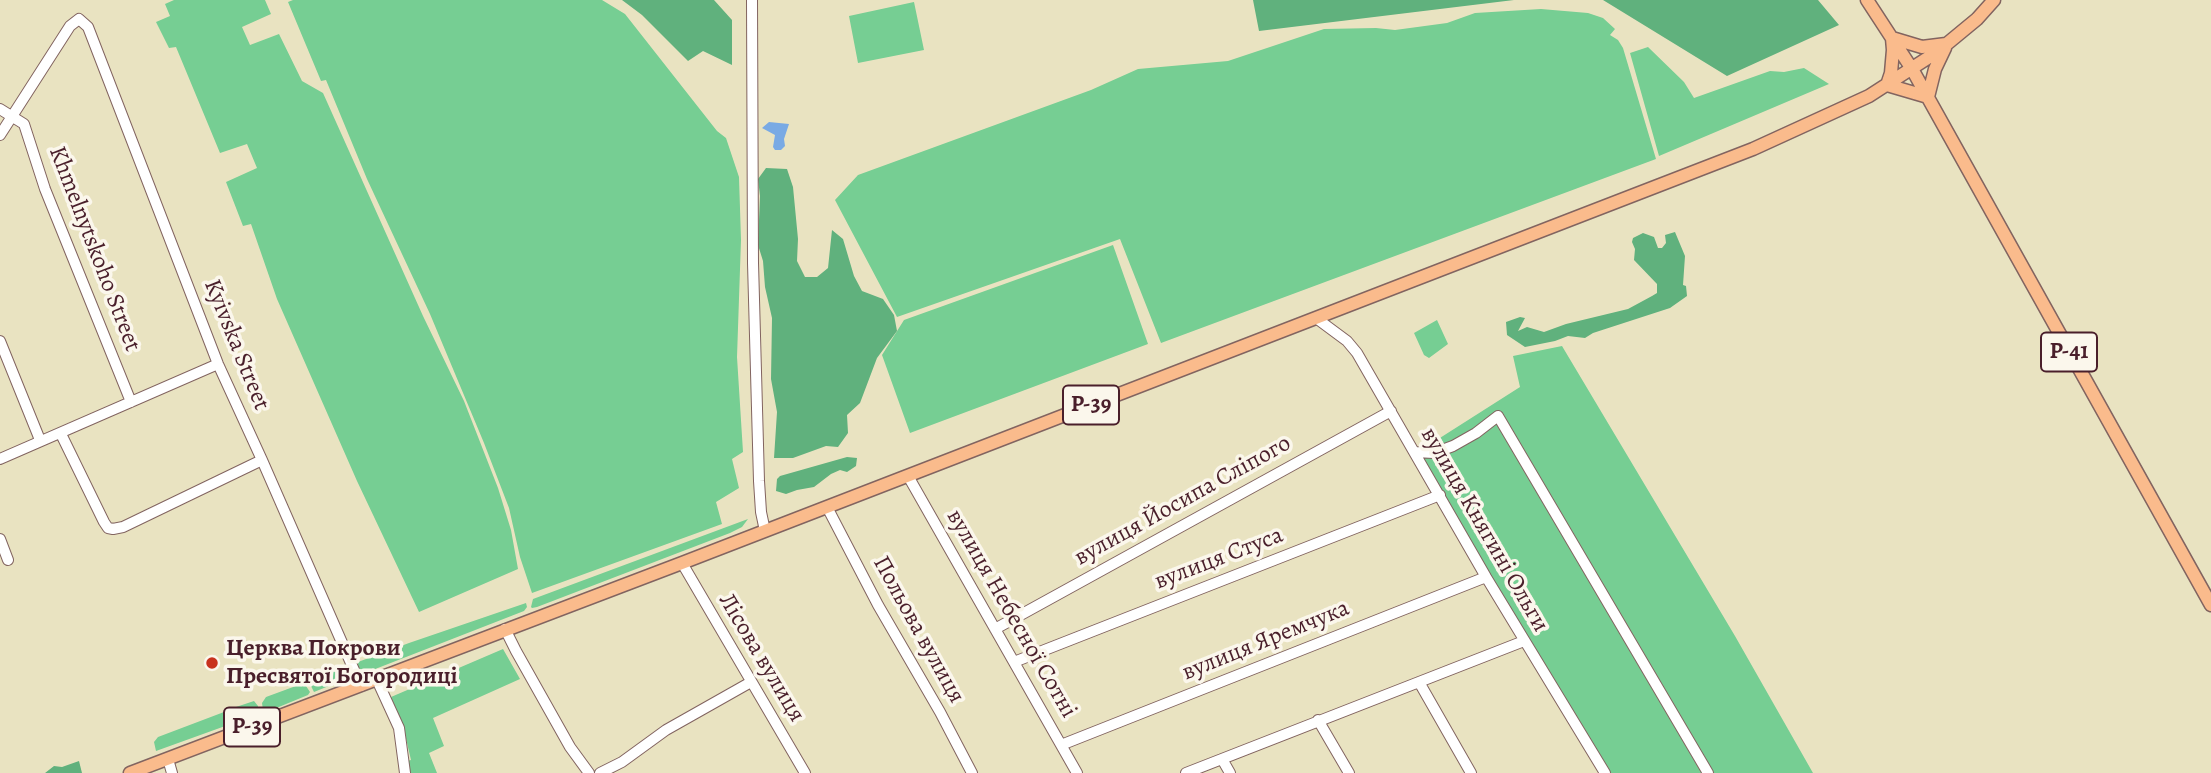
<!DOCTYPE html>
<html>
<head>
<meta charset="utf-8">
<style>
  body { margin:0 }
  canvas { display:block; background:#e9e3c1 }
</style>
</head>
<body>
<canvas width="2211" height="773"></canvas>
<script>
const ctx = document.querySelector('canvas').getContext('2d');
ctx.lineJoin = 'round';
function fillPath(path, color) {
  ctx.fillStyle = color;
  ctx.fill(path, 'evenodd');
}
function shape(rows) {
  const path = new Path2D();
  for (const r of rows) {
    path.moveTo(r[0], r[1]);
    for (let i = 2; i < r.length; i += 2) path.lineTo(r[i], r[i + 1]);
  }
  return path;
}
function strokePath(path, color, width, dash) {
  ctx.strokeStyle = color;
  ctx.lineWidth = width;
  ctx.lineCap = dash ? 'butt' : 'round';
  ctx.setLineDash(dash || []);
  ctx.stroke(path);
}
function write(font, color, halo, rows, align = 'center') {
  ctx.font = font + ' Alegreya,serif';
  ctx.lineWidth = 7;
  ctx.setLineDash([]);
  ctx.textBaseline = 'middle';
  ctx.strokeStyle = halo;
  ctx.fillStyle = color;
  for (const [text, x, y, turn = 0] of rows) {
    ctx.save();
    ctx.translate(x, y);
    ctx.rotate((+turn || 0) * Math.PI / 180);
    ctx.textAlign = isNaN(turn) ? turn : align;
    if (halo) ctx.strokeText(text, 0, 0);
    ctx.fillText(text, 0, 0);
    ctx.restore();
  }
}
const green = shape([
  [174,0,265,0,271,14,242,27,250,45,279,34,302,81,323,93,423,316,464,401,498,488,511,530,518,569,419,612,357,481,277,299,251,224,243,226,226,182,257,168,247,144,220,153,176,47,169,48,156,22,170,16,165,4],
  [293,0,602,0,625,14,717,131,726,138,739,177,741,240,737,357,743,452,732,459,739,488,716,502,722,524,532,593,520,557,509,508,484,443,430,314,367,179,326,80,321,81,288,2],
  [914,2,924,50,858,63,849,16],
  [1541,9,1588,13,1603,18,1615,29,1610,35,1618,40,1623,48,1656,159,1161,343,1120,239,897,317,835,200,858,175,1091,90,1138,69,1228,61,1324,29,1376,28,1395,30,1447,23,1475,13],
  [1648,47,1684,82,1694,98,1770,71,1784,72,1804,68,1829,84,1659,156,1630,53],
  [1113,245,1148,344,910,433,882,355,904,320],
  [1437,320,1448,344,1429,358,1424,355,1414,333],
  [1562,346,1735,636,1813,773,1609,773,1421,459,1421,450,1520,387,1513,356],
  [748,519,742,527,730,533,537,607,532,608,531,607,533,599],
  [526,603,527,607,524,611,365,673,362,673,357,666,358,662,409,643],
  [503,649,520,679,433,718,444,746,429,753,437,773,408,773,407,761,411,760,404,730,391,697],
  [346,664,352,675,351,677,314,692,310,684,312,679],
  [304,683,310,692,308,695,269,711,263,710,262,703,266,697],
  [254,701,258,706,258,714,234,722,230,709],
  [224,712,230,722,228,725,156,751,154,742,158,737]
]);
const forest = shape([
  [622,0,714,0,732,20,732,65,703,51,688,61,642,15],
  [1253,0,1514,0,1259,31],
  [1603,0,1818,0,1839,25,1727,76],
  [766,168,787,169,793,187,798,239,797,261,805,277,817,277,828,268,832,230,843,239,854,276,862,291,883,299,894,315,897,331,877,358,860,403,847,415,848,433,838,447,826,446,793,458,774,458,777,412,771,379,772,318,765,287,763,261,758,245,760,196,758,179],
  [1675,232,1685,256,1683,285,1686,286,1687,296,1670,308,1593,333,1585,338,1568,336,1555,341,1525,347,1507,335,1506,322,1520,317,1525,318,1518,331,1527,327,1544,332,1566,324,1628,309,1652,296,1657,293,1657,284,1634,260,1635,249,1632,242,1633,238,1643,233,1654,237,1658,248,1662,248,1666,243,1665,235],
  [847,457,857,458,856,466,847,472,840,470,831,474,814,487,797,490,786,494,776,491,777,479,780,476],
  [79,761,82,773,45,773,54,766,62,767]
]);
const water = shape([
  [769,122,789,124,784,139,785,146,781,150,775,150,773,147,775,135,762,128]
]);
const minor = shape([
  [752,0,753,263,759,481,761,512,765,531],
  [0,109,24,124,45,189,131,402],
  [0,135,70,26,79,19,88,27,218,364,262,460,361,686],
  [1316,318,1347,341,1357,353,1486,577,1605,773],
  [0,341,40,440],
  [61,434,104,522,108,528,113,529,123,527,262,460],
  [1415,452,1434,453,1453,446,1476,433,1498,416,1708,773],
  [0,459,218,364],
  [908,476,1077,773],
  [827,507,878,605,940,712,972,773],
  [0,539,8,560],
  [682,563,805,773],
  [505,629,516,651,570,747,589,773],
  [995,629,1391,411],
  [1014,662,1440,495],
  [377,680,399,728,405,773],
  [1419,682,1471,773],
  [1318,720,1349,773],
  [1061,745,1486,577],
  [168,759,172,773],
  [1222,759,1230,773],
  [600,773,622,762,666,730,751,682],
  [1186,773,1524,641]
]);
const major = shape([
  [1867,0,1912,69,2211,605],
  [1892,38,1922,47,1946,44],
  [1887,85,1891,73,1893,50,1892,38],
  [1887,85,1928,97],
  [1928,97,1935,69,1945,48],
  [130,773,682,563,1753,149,1869,96,1937,52,1977,19,1994,0]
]);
const markers = [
  [212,663,7,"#c8321e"]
];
const shields = [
  [2069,352,56],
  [1091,405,56],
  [252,727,56]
];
const shieldNames = [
  ["Р-41",2069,352],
  ["Р-39",1091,405],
  ["Р-39",252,727]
];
const streetNames = [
  ["Khmelnytskoho Street",94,249,69],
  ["Kyivska Street",236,345,68],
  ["вулиця Йосипа Сліпого",1183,501,-29],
  ["вулиця Княгині Ольги",1484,530,60],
  ["вулиця Стуса",1219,559,-21],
  ["вулиця Небесної Сотні",1011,614,60],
  ["Польова вулиця",918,630,61],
  ["вулиця Яремчука",1266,641,-22],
  ["Лісова вулиця",761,658,59]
];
const poiNames = [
  ["Церква Покрови",226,649],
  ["Пресвятої Богородиці",226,677]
];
fillPath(green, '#76ce93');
fillPath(forest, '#60b17d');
fillPath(water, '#79aae4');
strokePath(minor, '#826460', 12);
strokePath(major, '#826460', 15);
strokePath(minor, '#fff', 10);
strokePath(major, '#fabb8c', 12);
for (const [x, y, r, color] of markers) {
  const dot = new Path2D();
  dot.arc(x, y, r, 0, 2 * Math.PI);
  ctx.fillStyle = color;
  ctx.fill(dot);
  strokePath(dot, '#fbf7ec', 2.5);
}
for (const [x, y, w] of shields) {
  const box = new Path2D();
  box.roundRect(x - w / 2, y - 19.5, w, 39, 5);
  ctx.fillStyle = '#fbf7ec';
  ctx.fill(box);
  strokePath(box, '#4a1f2b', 2);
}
write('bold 23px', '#4a1f2b', null, shieldNames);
write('24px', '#4a1f2b', '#fbf7ec', streetNames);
write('bold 24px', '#4a1f2b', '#fbf7ec', poiNames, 'left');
</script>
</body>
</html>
